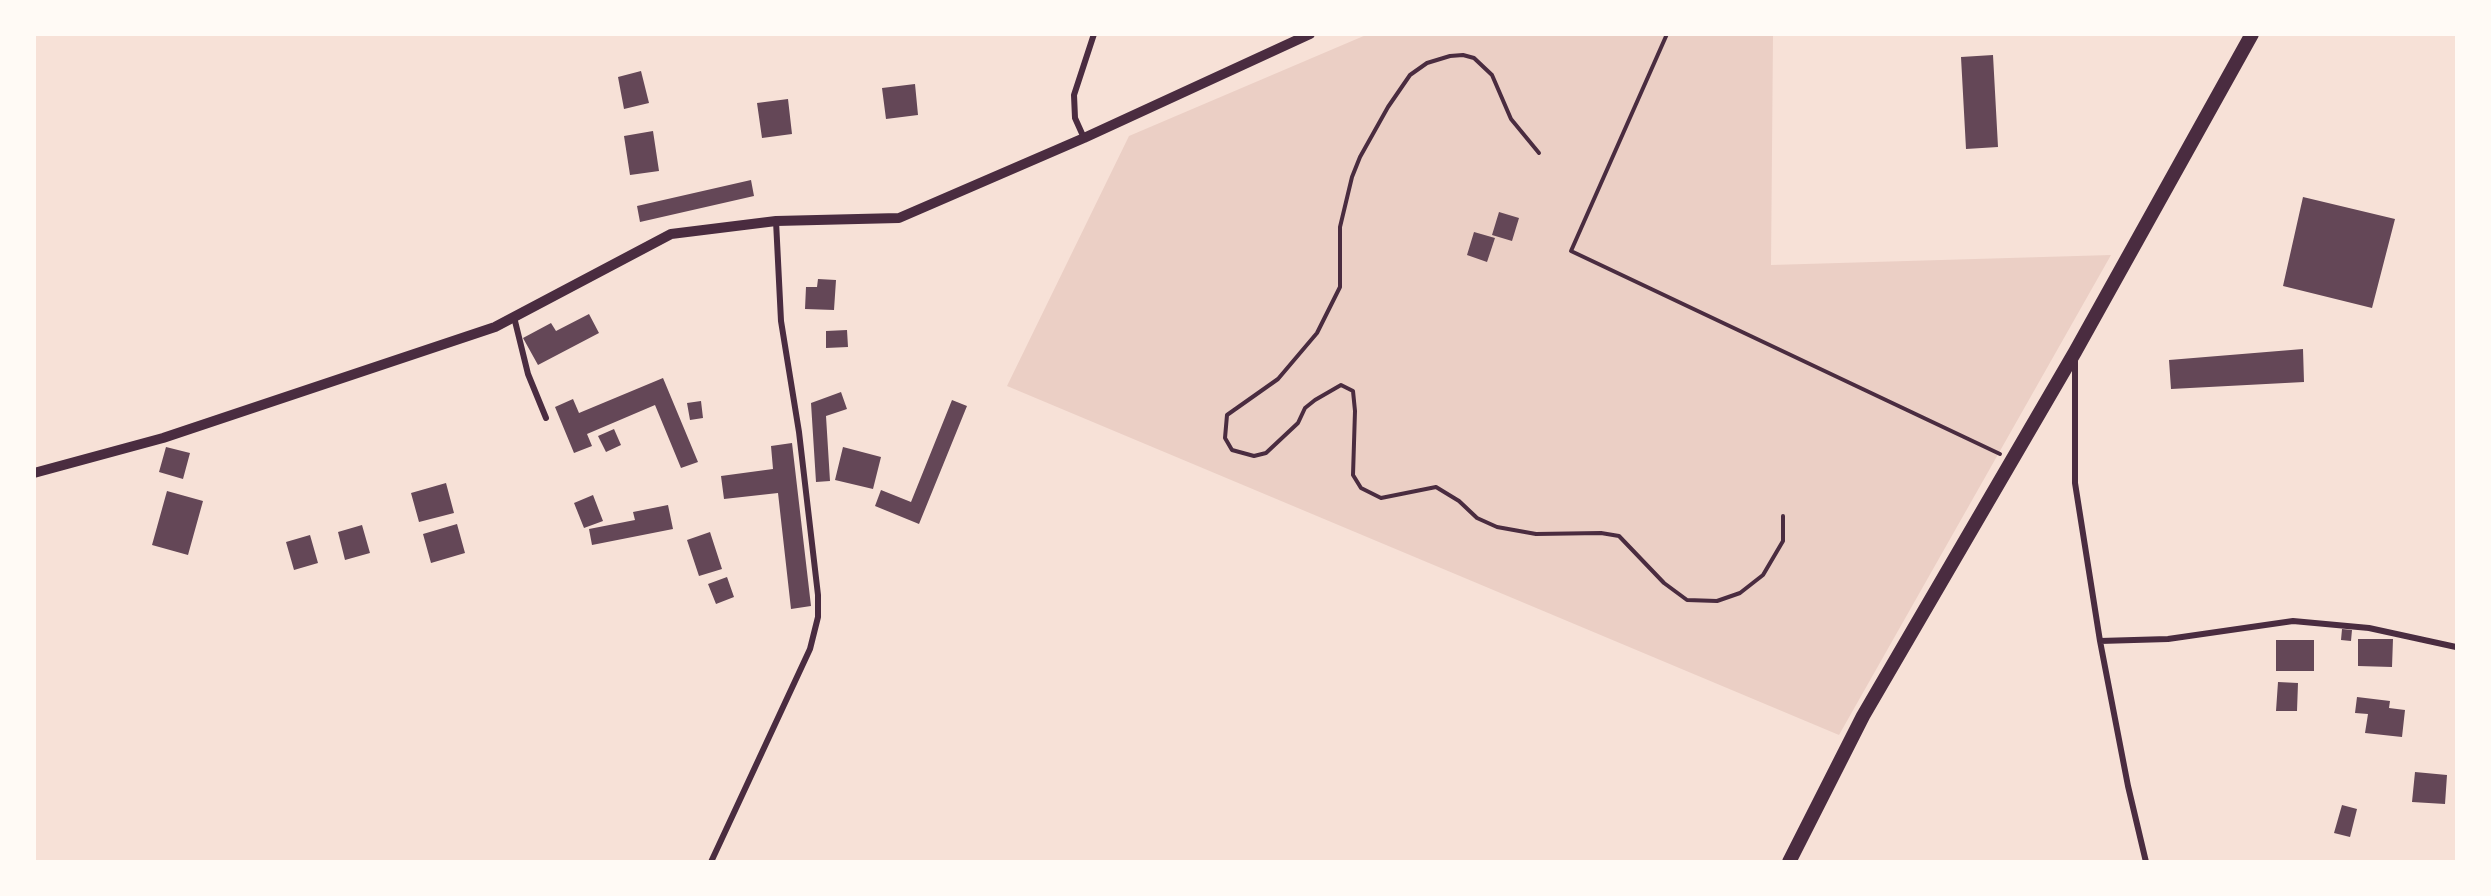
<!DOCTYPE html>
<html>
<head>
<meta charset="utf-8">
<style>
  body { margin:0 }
  #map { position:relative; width:2491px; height:896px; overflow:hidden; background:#f7e1d7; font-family:"Roboto Condensed",sans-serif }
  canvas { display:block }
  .frame { position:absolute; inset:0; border:36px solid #fffaf5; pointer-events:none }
</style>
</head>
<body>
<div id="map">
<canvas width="2491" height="896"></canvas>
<div class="frame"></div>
</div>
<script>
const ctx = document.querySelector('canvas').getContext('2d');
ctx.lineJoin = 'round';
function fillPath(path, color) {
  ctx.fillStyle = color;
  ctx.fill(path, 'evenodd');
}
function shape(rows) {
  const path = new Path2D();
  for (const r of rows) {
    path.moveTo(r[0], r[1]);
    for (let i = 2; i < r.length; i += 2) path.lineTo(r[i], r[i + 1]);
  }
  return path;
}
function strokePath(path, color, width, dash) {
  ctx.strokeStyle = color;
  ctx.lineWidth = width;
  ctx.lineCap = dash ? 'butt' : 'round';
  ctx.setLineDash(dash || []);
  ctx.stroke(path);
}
const green = shape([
  [1366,35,1773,35,1771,265,2111,255,1839,735,1007,386,1129,136]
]);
const building = shape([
  [1993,55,1998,147,1966,149,1961,57],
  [641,71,649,103,624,109,618,77],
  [915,84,918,115,886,119,882,88],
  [788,99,792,134,762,138,757,103],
  [653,131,659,171,630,175,624,136],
  [751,180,754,196,640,222,637,206],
  [2303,197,2395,219,2372,308,2283,286],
  [1499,212,1519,218,1512,241,1492,235],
  [1474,232,1495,238,1487,262,1467,255],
  [818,279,836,280,834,310,805,309,806,287,817,287],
  [589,314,599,333,538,365,523,338,551,323,556,331],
  [847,330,848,347,826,348,826,331],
  [2303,349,2304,382,2171,389,2169,360],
  [663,378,698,462,681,468,655,405,587,434,592,446,574,453,555,407,573,399,579,413],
  [841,392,847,409,826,416,830,481,816,482,811,403],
  [952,400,967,406,919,524,875,506,881,490,911,502],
  [701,401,703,418,690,420,687,403],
  [614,429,621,445,606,452,598,436],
  [792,443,811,606,791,609,778,493,724,499,721,476,773,469,771,446],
  [166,447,190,453,183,479,159,472],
  [843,447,881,457,873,489,835,480],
  [446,483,454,513,419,522,411,493],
  [167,491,203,501,188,555,152,545],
  [593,495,603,521,584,528,574,503],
  [668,505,673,529,592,545,589,529,635,520,633,512],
  [457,524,465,553,431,563,423,534],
  [362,525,370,553,345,560,338,532],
  [710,532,722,569,699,576,687,540],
  [310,535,318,563,294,570,286,542],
  [727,577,734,597,716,604,708,584],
  [2342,629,2352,630,2351,641,2341,640],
  [2358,639,2393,639,2392,667,2358,666],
  [2276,640,2314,640,2314,671,2276,671],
  [2278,682,2298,683,2297,711,2276,711],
  [2357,697,2390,701,2389,708,2405,710,2402,737,2365,733,2368,714,2355,713],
  [2415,772,2447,775,2445,804,2412,802],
  [2342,805,2357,809,2350,837,2334,833]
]);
const path = shape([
  [1667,34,1571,251,2000,454],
  [1539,153,1511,119,1492,75,1474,58,1463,55,1450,56,1427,63,1410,75,1388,107,1360,157,1352,177,1340,227,1340,287,1317,333,1278,379,1227,415,1225,438,1232,450,1254,456,1266,453,1298,423,1305,408,1315,400,1341,385,1353,391,1355,411,1353,475,1361,488,1381,498,1436,487,1459,501,1477,518,1497,527,1536,534,1601,533,1619,536,1664,583,1687,600,1717,601,1740,593,1763,575,1783,541,1783,516]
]);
const minor = shape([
  [1084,138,1075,118,1074,95,1094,34],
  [514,317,528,374,546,418],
  [2075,359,2075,483,2100,641,2128,786,2146,862],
  [2100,641,2168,639,2293,621,2369,628,2456,647],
  [711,862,810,649,818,617,818,595,799,432,781,321,776,221]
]);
const tertiary = shape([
  [34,473,163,438,495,327,671,234,776,221,899,218,1084,138,1310,34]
]);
const primary = shape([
  [1789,862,1863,716,2075,352,2252,34]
]);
fillPath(green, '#ebcfc5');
fillPath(building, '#644757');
strokePath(path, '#4a2c40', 4);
strokePath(minor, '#4a2c40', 6);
strokePath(tertiary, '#4a2c40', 10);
strokePath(primary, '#4a2c40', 14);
</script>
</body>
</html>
